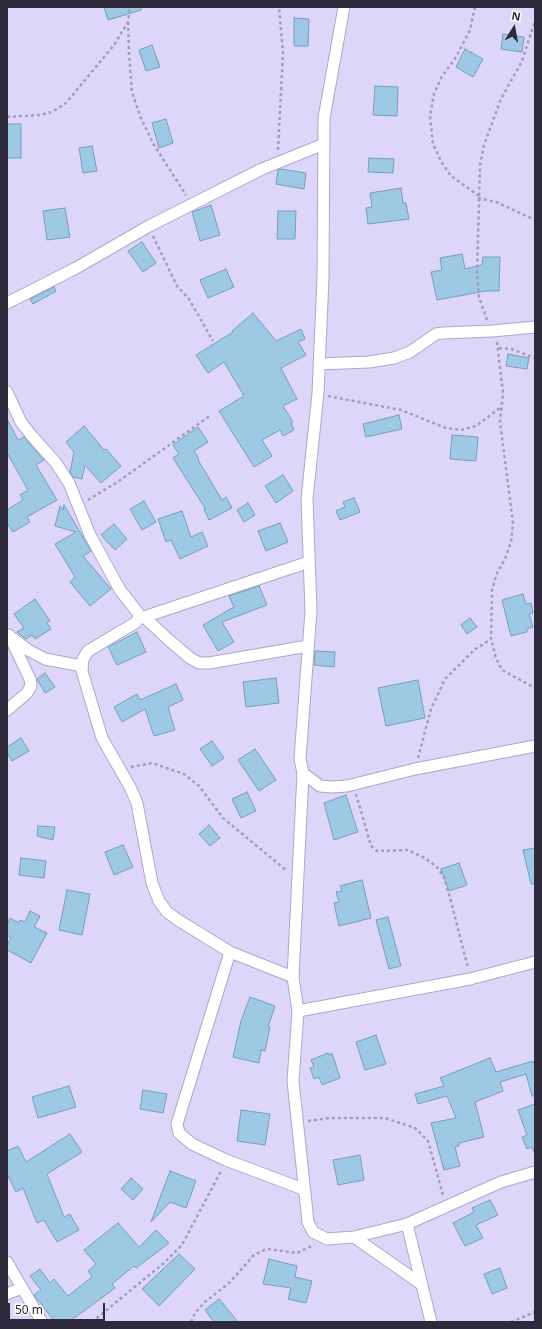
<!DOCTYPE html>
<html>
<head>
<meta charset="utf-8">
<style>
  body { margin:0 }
  #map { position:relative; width:542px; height:1329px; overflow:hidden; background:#ded6f9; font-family:"Noto Sans",sans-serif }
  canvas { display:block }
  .frame { position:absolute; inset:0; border:8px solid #2e2a3b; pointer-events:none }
  .north { position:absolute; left:494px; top:8px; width:40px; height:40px; -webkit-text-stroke:3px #fdfdfd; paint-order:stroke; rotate:11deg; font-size:11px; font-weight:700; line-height:16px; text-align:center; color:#2e2a3b }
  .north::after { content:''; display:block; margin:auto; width:14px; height:18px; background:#2e2a3b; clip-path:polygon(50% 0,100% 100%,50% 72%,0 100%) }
  .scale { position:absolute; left:8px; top:1303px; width:97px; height:18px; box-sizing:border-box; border:2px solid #2e2a3b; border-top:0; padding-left:5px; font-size:12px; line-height:14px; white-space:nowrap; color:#2e2a3b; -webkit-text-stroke:3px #fdfdfd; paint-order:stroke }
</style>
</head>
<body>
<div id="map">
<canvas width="542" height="1329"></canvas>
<div class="frame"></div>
<div class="north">N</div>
<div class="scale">50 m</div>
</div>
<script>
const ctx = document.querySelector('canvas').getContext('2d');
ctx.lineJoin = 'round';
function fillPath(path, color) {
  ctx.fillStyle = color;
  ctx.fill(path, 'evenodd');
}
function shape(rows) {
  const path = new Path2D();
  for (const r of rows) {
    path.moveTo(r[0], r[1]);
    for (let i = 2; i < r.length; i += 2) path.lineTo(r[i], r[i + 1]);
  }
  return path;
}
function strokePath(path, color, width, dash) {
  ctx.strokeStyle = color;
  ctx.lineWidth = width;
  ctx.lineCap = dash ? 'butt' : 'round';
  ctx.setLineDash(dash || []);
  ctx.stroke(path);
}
const building = shape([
  [104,7,141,7,141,10,108,20,104,7],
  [294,18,309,19,308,46,294,46,294,18],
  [503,34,524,37,522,52,501,49,503,34],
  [152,45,160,67,146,71,139,50,152,45],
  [465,49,483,59,473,77,456,67,465,49],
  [375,86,398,87,397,116,373,115,375,86],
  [166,119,173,143,159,148,152,123,166,119],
  [7,124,21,124,21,158,7,158,7,124],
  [92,146,97,171,83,173,79,148,92,146],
  [369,158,394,159,393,173,368,172,369,158],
  [281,169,306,173,304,189,276,184,278,170,281,169],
  [401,188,403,203,406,203,409,219,368,224,366,208,372,207,370,193,401,188],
  [211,205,220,235,200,241,192,212,211,205],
  [65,208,70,237,47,240,43,211,65,208],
  [278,211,296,211,295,239,277,239,278,211],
  [142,242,156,263,143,272,128,251,142,242],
  [462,254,465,269,482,265,483,257,500,257,499,291,486,291,437,300,431,272,442,270,440,258,462,254],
  [226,269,234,287,208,298,200,280,226,269],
  [54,287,56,291,33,304,30,299,54,287],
  [253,313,276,341,301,329,305,339,298,342,306,355,281,368,297,399,283,406,293,422,291,423,294,430,283,436,280,430,262,440,272,456,254,467,219,411,244,396,224,362,208,373,196,355,233,332,232,331,253,313],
  [508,354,529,358,527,369,506,366,508,354],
  [399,415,402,429,366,437,363,424,399,415],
  [7,419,18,440,24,437,42,458,44,460,36,465,57,500,27,517,30,522,13,532,7,523,7,510,23,500,20,495,28,490,7,453,7,419],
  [84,426,104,450,106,449,121,466,101,483,85,465,82,479,73,477,70,472,74,452,66,442,84,426],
  [198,427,208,442,194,451,199,459,198,460,222,500,226,497,232,508,209,520,204,509,205,508,173,458,179,454,173,445,198,427],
  [452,435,478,437,476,461,450,459,452,435],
  [283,475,293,491,276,503,265,486,283,475],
  [354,498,360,512,340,520,336,511,345,507,343,502,354,498],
  [144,501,156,522,142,530,130,509,144,501],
  [248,503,255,515,244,522,237,510,248,503],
  [64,505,91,551,83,556,111,589,90,606,70,582,75,577,55,544,76,532,55,526,60,506,63,510,64,505],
  [182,511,191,537,202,532,208,546,180,559,171,540,166,542,158,519,182,511],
  [280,523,288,542,266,551,258,531,280,523],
  [114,524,127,539,115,550,101,535,114,524],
  [259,586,267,605,222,622,234,642,218,651,203,625,234,607,229,596,259,586],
  [523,594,526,604,531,603,533,613,529,614,533,627,527,629,527,632,511,636,502,600,523,594],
  [35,599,50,621,47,623,51,629,35,639,32,635,26,639,17,632,24,628,14,614,35,599],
  [470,618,477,627,467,634,461,625,470,618],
  [137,632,146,652,117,665,108,647,137,632],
  [315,651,335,652,334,667,314,665,315,651],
  [45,673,55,687,45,693,37,679,45,673],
  [276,678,279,703,246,707,243,682,276,678],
  [418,680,425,718,386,726,378,688,418,680],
  [176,684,183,700,168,707,175,730,154,736,145,709,122,722,114,707,137,694,140,700,176,684],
  [21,738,29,751,12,761,7,753,7,747,21,738],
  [212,741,224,758,212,766,200,749,212,741],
  [255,749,276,780,259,791,238,760,255,749],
  [247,792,256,811,241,818,232,799,247,792],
  [346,795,358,832,334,840,324,803,346,795],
  [209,825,220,838,210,846,199,834,209,825],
  [38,826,55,827,53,840,37,836,38,826],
  [123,845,133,867,114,875,105,852,123,845],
  [535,848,535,884,531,884,523,850,535,848],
  [21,858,46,861,44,878,19,875,21,858],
  [459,863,467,885,449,891,441,869,459,863],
  [362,880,371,918,339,926,334,903,339,902,336,892,342,891,340,886,362,880],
  [67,890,90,894,82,935,59,930,67,890],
  [30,911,40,916,34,927,47,933,31,963,7,950,7,945,11,938,7,935,7,925,10,918,19,923,20,920,25,922,30,911],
  [388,917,401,966,389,969,376,920,388,917],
  [250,997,275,1006,268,1027,270,1027,265,1051,261,1050,259,1063,233,1057,241,1021,250,997],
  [376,1035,386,1064,365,1070,356,1042,376,1035],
  [328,1053,329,1055,332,1053,340,1078,322,1085,319,1077,314,1079,310,1068,314,1067,311,1060,328,1053],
  [490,1058,496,1072,533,1061,535,1067,535,1096,532,1096,526,1074,500,1082,503,1091,475,1102,484,1137,459,1143,459,1146,455,1147,460,1166,444,1170,431,1123,456,1118,447,1096,418,1104,415,1094,444,1086,440,1078,490,1058],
  [69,1086,76,1107,38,1118,32,1097,69,1086],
  [143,1090,167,1094,163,1113,140,1109,143,1090],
  [535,1104,535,1152,534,1152,532,1147,527,1149,522,1137,527,1135,518,1110,535,1104],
  [241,1110,270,1114,265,1145,237,1141,241,1110],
  [70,1134,82,1152,47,1174,64,1217,70,1214,79,1230,57,1242,44,1220,37,1223,23,1188,16,1192,7,1174,7,1151,18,1146,26,1162,70,1134],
  [360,1155,364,1180,338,1185,333,1160,360,1155],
  [170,1171,196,1181,186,1208,170,1202,151,1222,170,1171],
  [131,1178,143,1189,133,1200,121,1189,131,1178],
  [490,1200,498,1215,476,1225,483,1238,465,1246,453,1223,474,1212,472,1208,490,1200],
  [118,1223,139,1247,156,1230,169,1243,136,1268,134,1266,112,1284,115,1288,69,1322,55,1322,34,1295,41,1290,30,1276,40,1269,50,1283,54,1279,68,1296,92,1277,88,1271,96,1264,84,1250,118,1223],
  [179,1254,195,1269,159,1306,142,1289,179,1254],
  [269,1259,297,1266,295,1277,312,1281,306,1303,288,1299,291,1288,263,1284,269,1259],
  [500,1268,507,1288,492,1294,484,1274,500,1268],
  [219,1299,238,1322,214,1322,205,1310,219,1299]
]);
const path = shape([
  [475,7,470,30,456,57,441,78,434,94,430,116,433,144,442,163,451,176,479,196],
  [128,22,129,53,132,92,140,116,154,145,186,195],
  [7,117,40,115,52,112,66,103,114,45,128,22,130,7],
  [278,150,283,53,279,7],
  [478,198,496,202,535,220],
  [153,236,177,286,189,299,213,341],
  [487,320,479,297,477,274,480,165,484,145,501,99,522,61,535,21],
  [497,342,503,393,500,422,513,523,511,542,505,559,497,573,492,590,491,639,496,658,502,670,535,688],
  [499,348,511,349,535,358],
  [328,396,401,410,446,428,461,430,476,426,500,408],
  [88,500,119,481,211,415],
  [418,758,431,709,445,679,474,650,491,639],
  [131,767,152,763,184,774,199,786,223,818,287,871],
  [356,794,371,846,377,851,408,850,423,857,437,867,444,877,452,905,468,968],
  [308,1121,330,1118,385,1118,415,1128,428,1141,443,1195],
  [92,1322,164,1263,182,1245,222,1169],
  [191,1322,195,1313,205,1302,229,1283,254,1255,267,1249,297,1253,314,1245],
  [511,1322,535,1312]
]);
const minor = shape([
  [344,7,324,118,323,278,318,393,307,499,311,611,300,759,303,773,320,786,332,787,347,786,415,769,535,746],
  [7,303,76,268,149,226,262,169,324,144],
  [319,364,369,362,394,358,410,352,436,334,443,333,492,331,535,327],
  [7,392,21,422,31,435,56,463,69,483,90,535,120,590,138,613,139,618,135,623,88,651,83,659,82,671,102,738,130,787,137,803,152,883,159,901,167,912,178,920,230,952,293,977],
  [144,617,309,562],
  [139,618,144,617,170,641,190,658,199,663,209,663,308,646],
  [12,638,28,650,45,659,82,666],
  [7,710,27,693,31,686,30,679,9,635],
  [303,773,293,977,298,1011,293,1081,308,1222,313,1232,327,1239,354,1237,407,1224,501,1182,535,1172],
  [230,952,177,1124,179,1133,192,1144,226,1160,303,1189],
  [298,1011,470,979,535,962],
  [407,1224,431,1322],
  [354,1237,421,1284],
  [7,1262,42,1322],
  [7,1294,22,1288]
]);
fillPath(building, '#9ec9e4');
strokePath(building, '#749eb8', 1);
strokePath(minor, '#afa5cf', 13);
strokePath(path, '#a29cb9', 2.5, [3, 3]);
strokePath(minor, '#fff', 11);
</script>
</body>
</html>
